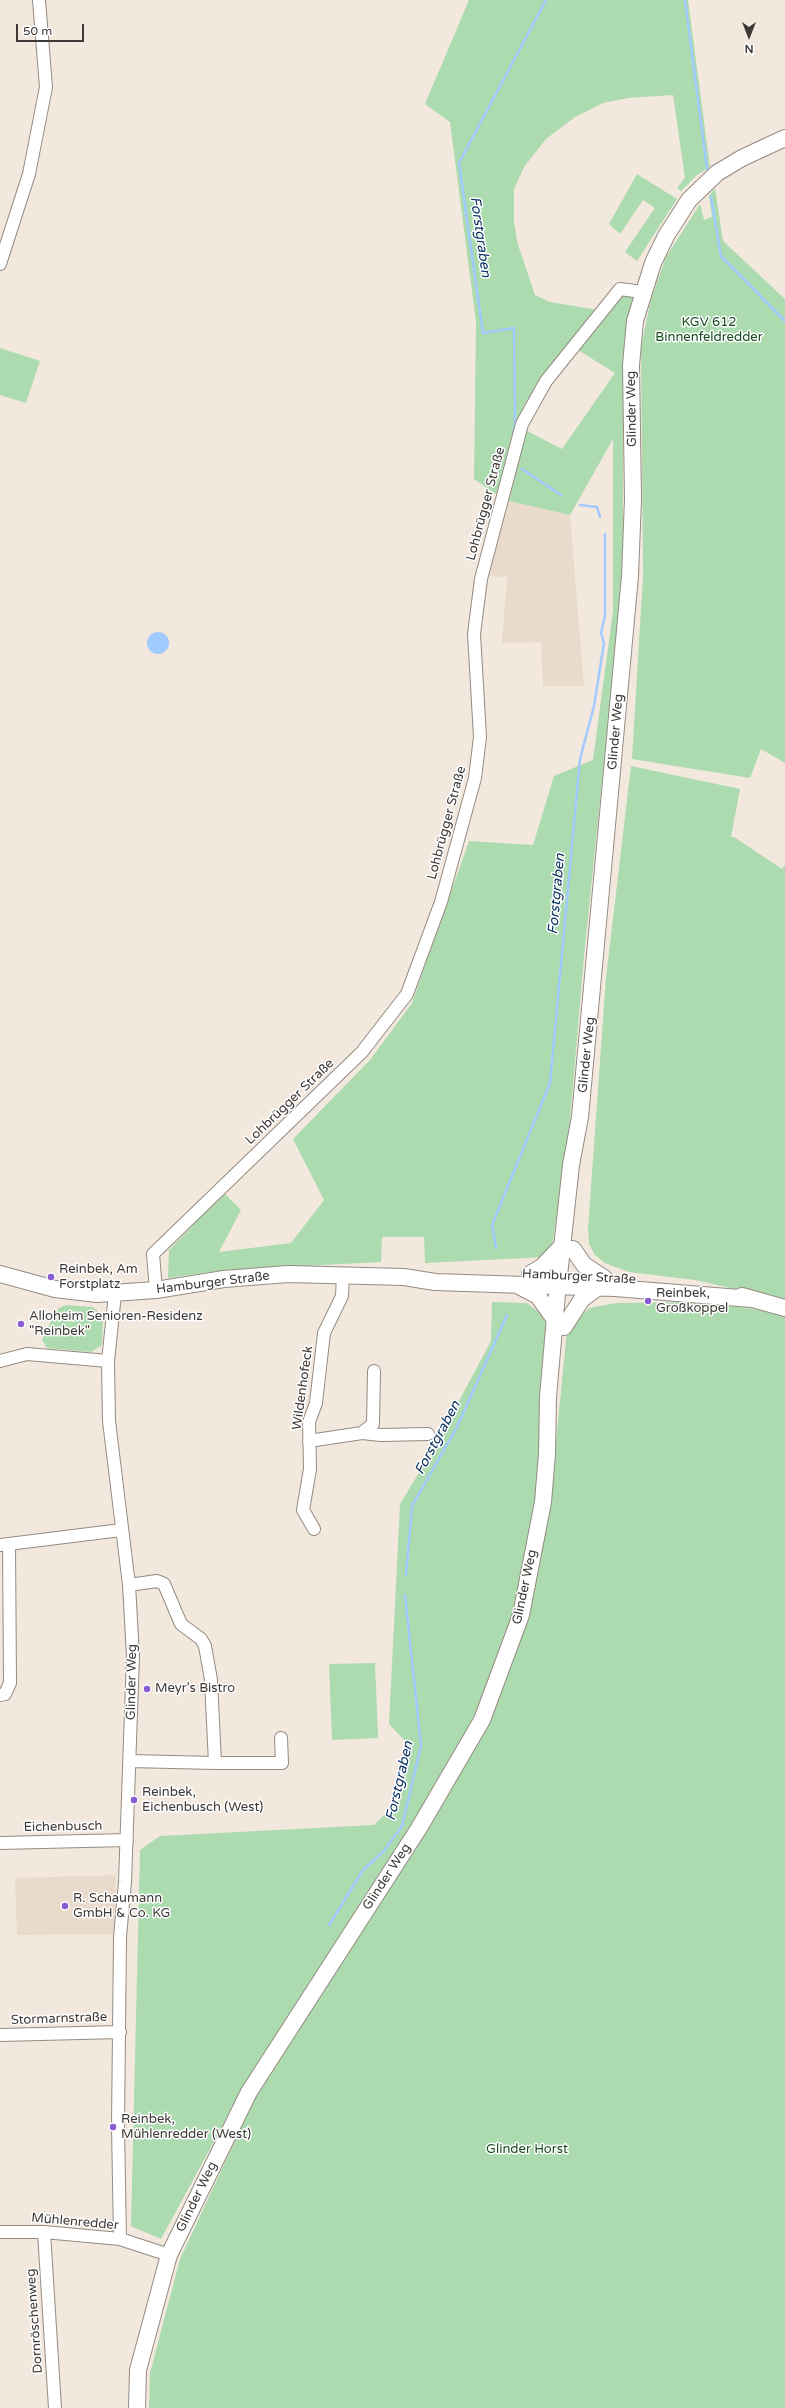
<!DOCTYPE html>
<html>
<head>
<meta charset="utf-8">
<style>
  body { margin:0 }
  #map { position:relative; width:785px; height:2408px; overflow:hidden; background:#f3e8de; font-family:"Varela Round",sans-serif }
  canvas { display:block }
  .north { position:absolute; left:729px; top:16px; width:40px; height:40px; -webkit-text-stroke:3px #fff; paint-order:stroke; rotate:180deg; font-size:11px; font-weight:700; line-height:16px; text-align:center; color:#3e3936 }
  .north::after { content:''; display:block; margin:auto; width:14px; height:18px; background:#3e3936; clip-path:polygon(50% 0,100% 100%,50% 72%,0 100%) }
  .scale { position:absolute; left:16px; top:24px; width:68px; height:18px; box-sizing:border-box; border:2px solid #3e3936; border-top:0; padding-left:5px; font-size:12px; line-height:14px; white-space:nowrap; color:#3e3936; -webkit-text-stroke:3px #fff; paint-order:stroke }
</style>
</head>
<body>
<div id="map">
<canvas width="785" height="2408"></canvas>
<div class="north">N</div>
<div class="scale">50 m</div>
</div>
<script>
const ctx = document.querySelector('canvas').getContext('2d');
ctx.lineJoin = 'round';
function fillPath(path, color) {
  ctx.fillStyle = color;
  ctx.fill(path, 'evenodd');
}
function shape(rows) {
  const path = new Path2D();
  for (const r of rows) {
    if (r.length === 3) {
      path.moveTo(r[0] + r[2], r[1]);
      path.arc(r[0], r[1], r[2], 0, 2 * Math.PI);
      continue;
    }
    path.moveTo(r[0], r[1]);
    for (let i = 2; i < r.length; i += 2) path.lineTo(r[i], r[i + 1]);
  }
  return path;
}
function strokePath(path, color, width, dash) {
  ctx.strokeStyle = color;
  ctx.lineWidth = width;
  ctx.lineCap = dash ? 'butt' : 'round';
  ctx.setLineDash(dash || []);
  ctx.stroke(path);
}
function write(font, color, halo, rows, align = 'center') {
  ctx.font = font + ' "Varela Round",sans-serif';
  ctx.lineWidth = 3;
  ctx.setLineDash([]);
  ctx.textBaseline = 'middle';
  ctx.strokeStyle = halo;
  ctx.fillStyle = color;
  for (const [text, x, y, turn = 0] of rows) {
    ctx.save();
    ctx.translate(x, y);
    ctx.rotate((+turn || 0) * Math.PI / 180);
    ctx.textAlign = isNaN(turn) ? turn : align;
    if (halo) ctx.strokeText(text, 0, 0);
    ctx.fillText(text, 0, 0);
    ctx.restore();
  }
}
const built = shape([
  [509,501,570,515,584,686,543,686,541,642,502,643,507,577,488,576],
  [116,1875,114,1934,17,1935,15,1878]
]);
const green = shape([
  [469,0,688,0,710,167,697,175,681,191,677,188,685,178,673,95,628,98,603,103,575,117,546,139,524,167,514,189,514,223,518,245,535,295,550,302,598,310,579,331,524,405,496,494,474,479,476,322,450,122,425,104],
  [637,174,677,199,637,261,625,252,655,208,643,200,620,234,609,224],
  [715,188,723,241,785,299,785,763,761,749,750,778,632,759,643,576,641,347,651,299,666,257,700,204,704,220,712,217,709,196],
  [622,295,634,297,623,365,623,577,584,956,570,1121,553,1241,546,1257,425,1263,424,1237,382,1237,381,1262,225,1270,168,1278,169,1250,224,1193,241,1210,219,1252,291,1243,324,1200,293,1139,370,1060,412,1003,469,841,533,845,554,776,593,760,613,611,613,439,570,515,509,501,525,430,562,449,615,373,578,350],
  [0,348,40,361,26,403,0,395],
  [631,766,740,789,731,837,734,837,782,869,785,865,785,1300,695,1280,629,1272,605,1263,595,1255,589,1244,588,1228,606,978],
  [492,1302,527,1303,540,1313,550,1331,535,1501,514,1613,475,1717,412,1824,243,2088,161,2239,131,2226,140,1850,160,1836,374,1825,398,1801,407,1743,389,1724,400,1504,434,1448,491,1341],
  [704,1302,748,1308,785,1316,785,2408,149,2408,150,2373,180,2259,256,2096,425,1832,489,1724,529,1617,550,1503,567,1330,589,1308,616,1303],
  [66,1305,93,1307,103,1317,102,1345,91,1352,47,1348,42,1340,55,1313,59,1308],
  [375,1663,378,1738,332,1740,329,1664]
]);
const water = shape([
  [158,643,11]
]);
const stream = shape([
  [685,0,707,169],
  [711,197,721,256,785,321],
  [513,436,515,424,514,328,483,333,459,163,546,0],
  [522,469,561,495],
  [580,505,597,507,600,517],
  [496,1248,492,1225,550,1083,580,759,594,706,604,643,601,633,605,616,605,534],
  [406,1575,412,1506,457,1427,507,1315],
  [329,1925,363,1870,384,1851,402,1826,421,1746,405,1595]
]);
const minor = shape([
  [0,264,29,174,46,87,39,0],
  [156,1290,153,1254,362,1052,407,994,441,902,475,778,480,737,474,634,481,579,522,424,546,381,620,289,642,292],
  [115,1294,108,1361,109,1421,129,1585,133,1656,125,1882,120,1937,118,2126,120,2239],
  [0,1361,27,1354,108,1361],
  [362,1433,373,1424,374,1371],
  [309,1441,362,1433,381,1435,428,1434],
  [314,1529,303,1510,310,1469,309,1422,316,1403,324,1333,342,1296,343,1276],
  [0,1545,121,1530],
  [129,1585,157,1581,164,1584,181,1624,201,1639,205,1646,211,1680,215,1763,130,1761],
  [0,1695,5,1694,10,1683,9,1544],
  [215,1763,282,1763,281,1738],
  [0,1843,127,1840],
  [0,2035,120,2032],
  [0,2232,44,2232,120,2239,169,2255],
  [44,2232,55,2408]
]);
const major = shape([
  [573,1249,584,1265,604,1278],
  [0,1274,55,1289,97,1294,156,1290,224,1279,288,1274,404,1277,435,1282,615,1288,752,1299],
  [530,1274,542,1267,563,1245],
  [519,1286,538,1296,555,1320],
  [742,1296,785,1308],
  [564,1327,582,1299,597,1288],
  [137,2408,138,2370,169,2255,249,2092,419,1828,482,1720,521,1615,543,1502,547,1454,548,1397,557,1294,571,1165,580,1117,630,576,633,499,631,365,635,321,653,263,666,236,689,200,717,173,742,158,785,138]
]);
const markers = [
  [51,1277,4,"#895cd5"],
  [648,1301,4,"#895cd5"],
  [21,1324,4,"#895cd5"],
  [147,1689,4,"#895cd5"],
  [134,1800,4,"#895cd5"],
  [65,1906,4,"#895cd5"],
  [113,2127,4,"#895cd5"]
];
const parkNames = [
  ["KGV 612",709,323],
  ["Binnenfeldredder",709,338],
  ["Glinder Horst",527,2150]
];
const streetNames = [
  ["Glinder Weg",632,409,-91],
  ["Lohbrügger Straße",486,504,-75],
  ["Glinder Weg",616,732,-85],
  ["Lohbrügger Straße",447,823,-75],
  ["Glinder Weg",587,1055,-84],
  ["Lohbrügger Straße",290,1102,-44],
  ["Hamburger Straße",579,1277,3],
  ["Hamburger Straße",213,1283,-7],
  ["Wildenhofeck",303,1388,-82],
  ["Glinder Weg",525,1587,-78],
  ["Glinder Weg",132,1682,-89],
  ["Eichenbusch",63,1827,-1],
  ["Glinder Weg",387,1877,-57],
  ["Stormarnstraße",59,2019,-2],
  ["Glinder Weg",197,2197,-64],
  ["Mühlenredder",75,2222,5],
  ["Dornröschenweg",35,2321,-94]
];
const poiNames = [
  ["Reinbek, Am",59,1270],
  ["Forstplatz",59,1285],
  ["Reinbek,",656,1294],
  ["Großkoppel",656,1309],
  ["Alloheim Senioren-Residenz",29,1317],
  ["\"Reinbek\"",29,1332],
  ["Meyr's Bistro",155,1689],
  ["Reinbek,",142,1793],
  ["Eichenbusch (West)",142,1808],
  ["R. Schaumann",73,1899],
  ["GmbH & Co. KG",73,1914],
  ["Reinbek,",121,2120],
  ["Mühlenredder (West)",121,2135]
];
const waterNames = [
  ["Forstgraben",480,237,82],
  ["Forstgraben",557,894,-85],
  ["Forstgraben",438,1438,-62],
  ["Forstgraben",400,1781,-77]
];
fillPath(built, '#eadacb');
fillPath(green, '#abdbae');
fillPath(water, '#a1cafe');
strokePath(stream, '#a1cafe', 2.5);
strokePath(minor, '#958b82', 14);
strokePath(major, '#958b82', 18);
strokePath(minor, '#fff', 12);
strokePath(major, '#fff', 16);
for (const [x, y, r, color] of markers) {
  const dot = new Path2D();
  dot.arc(x, y, r, 0, 2 * Math.PI);
  ctx.fillStyle = color;
  ctx.fill(dot);
  strokePath(dot, '#fff', 1.5);
}
write('13px', '#154b1f', '#fff', parkNames);
write('13px', '#3e3936', '#fff', streetNames);
write('13px', '#3e3936', '#fff', poiNames, 'left');
write('italic 14px', '#093260', '#fff', waterNames);
</script>
</body>
</html>
